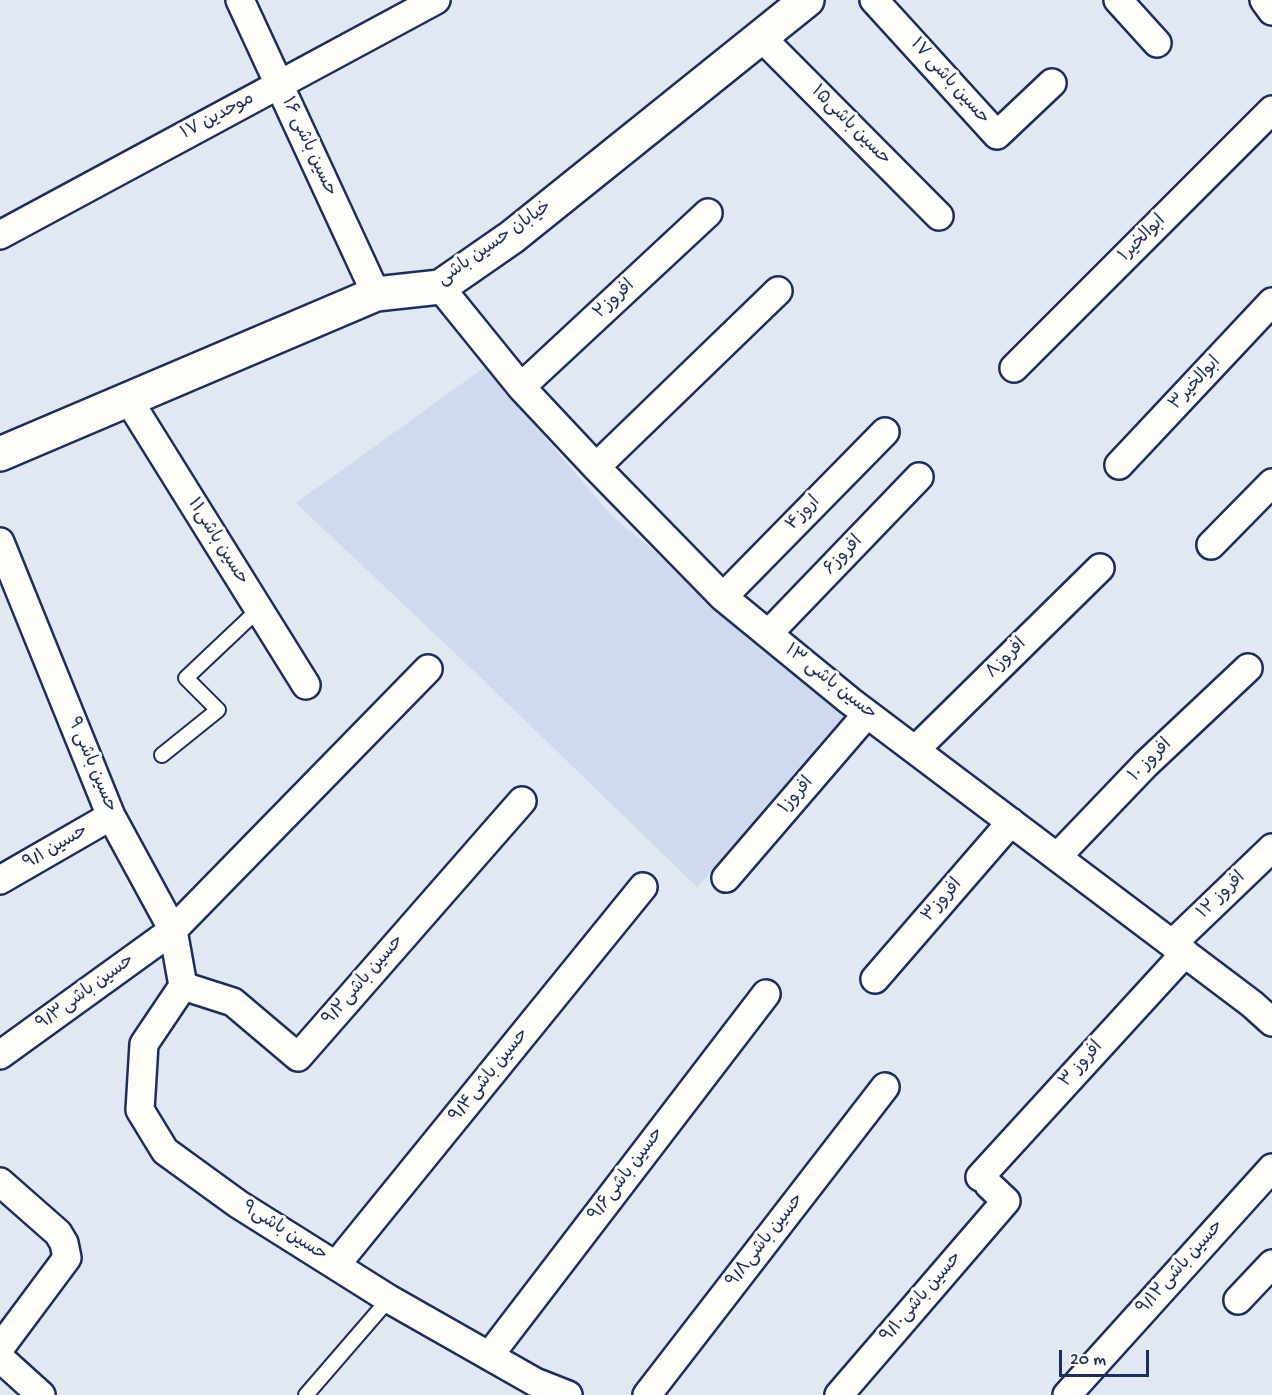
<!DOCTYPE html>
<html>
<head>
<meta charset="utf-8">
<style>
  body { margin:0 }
  #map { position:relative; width:1272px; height:1395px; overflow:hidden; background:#e2e8f2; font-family:"Gochi Hand",sans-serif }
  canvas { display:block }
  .scale { position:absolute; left:1059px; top:1350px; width:90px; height:27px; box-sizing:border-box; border:3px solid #1b2f5e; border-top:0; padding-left:8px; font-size:18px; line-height:21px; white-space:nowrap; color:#1b2f5e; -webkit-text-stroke:4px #fdfcf7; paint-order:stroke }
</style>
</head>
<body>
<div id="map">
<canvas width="1272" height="1395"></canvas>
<div class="scale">20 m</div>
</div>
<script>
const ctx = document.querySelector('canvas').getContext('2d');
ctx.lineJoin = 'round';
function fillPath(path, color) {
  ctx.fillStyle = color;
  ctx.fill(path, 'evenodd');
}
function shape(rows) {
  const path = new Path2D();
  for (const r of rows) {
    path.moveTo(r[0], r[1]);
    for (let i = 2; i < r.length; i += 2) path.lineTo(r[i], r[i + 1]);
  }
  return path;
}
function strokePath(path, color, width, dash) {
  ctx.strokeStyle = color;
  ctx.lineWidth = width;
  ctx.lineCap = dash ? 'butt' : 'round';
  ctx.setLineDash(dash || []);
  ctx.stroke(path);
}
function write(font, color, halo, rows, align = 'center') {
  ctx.font = font + ' "Gochi Hand","Playpen Sans Arabic",sans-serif';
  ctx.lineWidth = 6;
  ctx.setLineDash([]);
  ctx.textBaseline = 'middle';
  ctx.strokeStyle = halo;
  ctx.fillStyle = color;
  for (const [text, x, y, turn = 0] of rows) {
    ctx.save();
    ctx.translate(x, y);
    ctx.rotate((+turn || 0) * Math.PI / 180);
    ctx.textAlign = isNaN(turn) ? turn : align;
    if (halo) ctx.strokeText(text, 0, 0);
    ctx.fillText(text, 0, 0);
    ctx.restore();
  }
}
const built = shape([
  [485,367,611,515,851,715,697,887,475,672,296,503]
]);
const service = shape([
  [162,755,218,710,186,678,259,609],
  [306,1395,389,1299]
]);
const minor = shape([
  [240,0,376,294],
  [874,0,997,135,1052,83],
  [1118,0,1157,43],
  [1264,0,1272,11],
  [761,37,939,216],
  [0,235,436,0],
  [440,287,521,387,596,467,723,597,850,701,1252,1004,1272,1022],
  [1014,368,1272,110],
  [521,387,708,213],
  [128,399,306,685],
  [1119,465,1272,302],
  [596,467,778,291],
  [0,542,111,816,173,930,183,986],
  [1211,545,1272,483],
  [723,597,885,432],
  [768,634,919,477],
  [915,750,1100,568],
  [1057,857,1146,764,1248,668],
  [726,878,867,714],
  [0,880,111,816],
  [1172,944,1272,848],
  [875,979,1011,822],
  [183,986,144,1044,140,1110,165,1151,238,1204,389,1299,535,1382,568,1395],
  [183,986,233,1002,298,1057,522,801],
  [0,1055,173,930,428,669],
  [980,1177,1185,953],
  [0,1182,58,1233,64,1243,67,1258,0,1348],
  [336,1265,643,887],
  [1238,1300,1272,1264],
  [489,1356,766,994],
  [0,1358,41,1395],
  [647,1395,885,1087],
  [839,1395,1006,1201,989,1185],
  [1067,1395,1272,1168]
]);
const tertiary = shape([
  [0,454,376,294,440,287,512,237,807,0]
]);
const streetNames = [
  ["حسین باشی ۱۷",949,82,48],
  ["موحدین ۱۷",218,117,-28],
  ["حسین باشی۱۵",850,126,45],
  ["حسین باشی ۱۶",308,147,65],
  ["ابوالخیر۱",1143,239,-45],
  ["خیابان حسین باشی",495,244,-35],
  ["افروز۲",615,300,-43],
  ["ابوالخیر۳",1196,384,-47],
  ["اروز۴",804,514,-46],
  ["حسین باشی۱۱",217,542,58],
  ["افروز۶",844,556,-46],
  ["افروز۸",1007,659,-45],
  ["حسین باشی ۱۳",830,683,38],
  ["افروز ۱۰",1151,761,-45],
  ["حسین باشی ۹",91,765,67],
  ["افروز۱",797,796,-49],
  ["حسین ۹/۱",56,848,-30],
  ["افروز ۱۲",1222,896,-44],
  ["افروز۳",943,901,-49],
  ["حسین باشی۹/۲",364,981,-49],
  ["حسین باشی۹/۳",86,993,-36],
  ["افروز ۳",1082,1065,-48],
  ["حسین باشی۹/۴",490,1076,-51],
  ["حسین باشی۹/۶",627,1175,-53],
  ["حسین باشی۹",284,1232,32],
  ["حسین باشی۹/۸",766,1241,-52],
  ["حسین باشی۹/۱۲",1181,1268,-48],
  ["حسین باشی۹/۱۰",922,1298,-49]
];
fillPath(built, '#cfdaee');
strokePath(service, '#1b2f5e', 18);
strokePath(minor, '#1b2f5e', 32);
strokePath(tertiary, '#1b2f5e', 38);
strokePath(service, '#fdfcf7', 14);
strokePath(minor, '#fdfcf7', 27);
strokePath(tertiary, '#fdfcf7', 33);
write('18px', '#1b2f5e', '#fdfcf7', streetNames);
</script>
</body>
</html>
